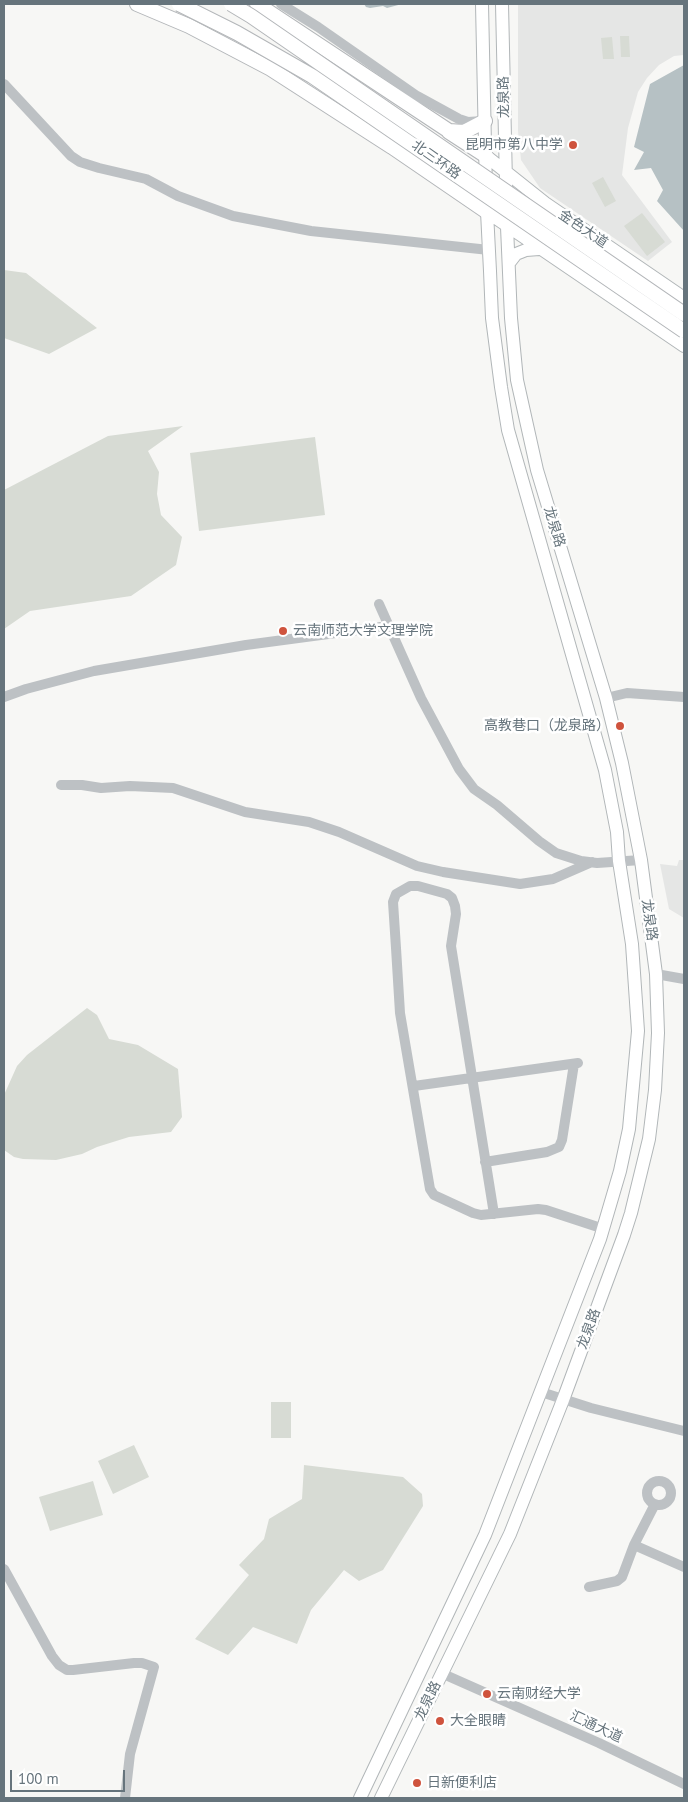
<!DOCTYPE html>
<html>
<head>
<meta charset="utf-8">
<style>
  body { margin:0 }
  #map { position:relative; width:688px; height:1802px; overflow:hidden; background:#f7f7f5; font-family:"PT Sans",sans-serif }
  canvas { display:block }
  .frame { position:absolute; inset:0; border:5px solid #66747c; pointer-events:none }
  .scale { position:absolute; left:10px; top:1770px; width:115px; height:22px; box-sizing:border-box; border:2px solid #66747c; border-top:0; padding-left:6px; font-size:15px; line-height:18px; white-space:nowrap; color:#66747c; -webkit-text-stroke:4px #fff; paint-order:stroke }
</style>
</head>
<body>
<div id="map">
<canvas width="688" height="1802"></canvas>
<div class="frame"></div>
<div class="scale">100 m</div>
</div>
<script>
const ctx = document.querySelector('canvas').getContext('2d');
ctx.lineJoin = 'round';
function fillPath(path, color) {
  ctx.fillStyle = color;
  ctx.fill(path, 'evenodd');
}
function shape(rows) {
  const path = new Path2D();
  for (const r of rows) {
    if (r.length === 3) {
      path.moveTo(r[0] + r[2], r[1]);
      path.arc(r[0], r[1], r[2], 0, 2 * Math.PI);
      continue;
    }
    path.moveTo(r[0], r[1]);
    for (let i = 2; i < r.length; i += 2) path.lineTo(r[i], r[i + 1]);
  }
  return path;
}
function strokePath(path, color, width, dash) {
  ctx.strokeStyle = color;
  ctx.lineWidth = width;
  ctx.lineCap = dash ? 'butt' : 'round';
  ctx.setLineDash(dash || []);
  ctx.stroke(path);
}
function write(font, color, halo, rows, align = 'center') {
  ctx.font = font + ' "PT Sans","Noto Sans SC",sans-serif';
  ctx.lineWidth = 5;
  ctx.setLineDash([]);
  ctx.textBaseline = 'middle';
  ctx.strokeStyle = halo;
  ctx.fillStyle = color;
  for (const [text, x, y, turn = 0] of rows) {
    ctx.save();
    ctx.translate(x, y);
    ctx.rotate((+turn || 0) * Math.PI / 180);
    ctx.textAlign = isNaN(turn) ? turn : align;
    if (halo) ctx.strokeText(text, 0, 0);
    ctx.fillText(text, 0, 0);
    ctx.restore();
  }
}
const built = shape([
  [518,4,684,4,684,55,674,56,659,65,647,78,638,92,628,128,622,175,672,242,648,261,540,188,521,160,518,131],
  [679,860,684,860,684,918,669,909,660,864,677,866]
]);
const green = shape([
  [620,36,629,36,630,57,621,57],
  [612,37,614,59,603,59,601,38],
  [603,177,616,201,605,207,592,183],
  [642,213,665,242,647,256,624,226],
  [4,270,26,273,97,328,49,354,4,338],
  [183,426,148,451,159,472,157,494,161,515,182,537,176,565,131,596,30,611,4,629,4,490,108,436],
  [315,437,325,515,199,531,190,453],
  [87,1008,97,1015,109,1039,138,1045,178,1069,182,1117,171,1132,129,1137,97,1147,82,1154,56,1160,23,1159,14,1157,4,1150,4,1095,17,1066,27,1055],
  [271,1402,291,1402,291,1438,271,1438],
  [134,1445,149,1477,113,1494,98,1461],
  [304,1465,403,1477,422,1494,423,1506,383,1570,359,1581,344,1570,311,1610,297,1644,253,1627,228,1655,195,1639,249,1575,239,1565,264,1539,269,1519,302,1499],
  [93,1481,103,1515,50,1531,39,1497]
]);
const water = shape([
  [364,4,402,4,387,8,383,6,370,8,366,7],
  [684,65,684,231,657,201,663,190,651,168,634,170,644,152,634,147,650,84]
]);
const minor = shape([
  [281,4,318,27,417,96,459,119,468,122,483,121],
  [4,84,71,156,80,162,99,168,146,179,178,196,233,216,311,231,489,250],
  [379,604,421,698,459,769,474,789,497,805,539,841,556,853,581,861,597,863,641,860],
  [4,697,26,689,94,671,246,645,388,626],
  [606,698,627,693,684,697],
  [61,785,82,785,101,788,130,786,173,788,245,812,309,822,339,832,417,866,443,872,520,884,553,879,592,862],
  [656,974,684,979],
  [414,1086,578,1063],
  [485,1162,547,1152,559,1147,562,1140,574,1064],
  [494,1214,451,946,456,914,455,906,452,898,447,894,418,886,410,886,396,894,393,902,396,948,400,1013,430,1189,434,1195,473,1213,481,1215,538,1209,546,1210,604,1229],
  [541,1392,591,1408,684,1431],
  [659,1493,12],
  [634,1545,684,1567],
  [4,1569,52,1656,59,1665,67,1670,73,1670,134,1663,142,1663,154,1667,130,1754,125,1798],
  [589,1587,617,1581,622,1577,634,1545,655,1504],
  [441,1673,599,1743,684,1784]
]);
const major = shape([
  [486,156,545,203,684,298],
  [487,212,684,346],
  [509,263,516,254,526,250,539,249],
  [360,1798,485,1535,600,1239,620,1171,629,1129,638,1031,632,944,619,861,617,832,605,770,508,430,501,387,492,318,490,271,486,192,482,4],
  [381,1798,510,1534,563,1400,624,1235,631,1213,649,1139,655,1090,658,1033,656,974,641,860,622,763,606,698,537,470,517,380,511,318,507,227,502,4]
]);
const highway = shape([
  [137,4,189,26,271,69,392,147,487,212],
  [257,4,449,131,464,132,485,121],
  [449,132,486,156]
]);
const highwayBridge = shape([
  [179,4,237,33,312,76,684,331],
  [231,4,251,16,684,314]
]);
const markers = [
  [573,145,5,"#cf533d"],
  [283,631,5,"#cf533d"],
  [620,726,5,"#cf533d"],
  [487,1694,5,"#cf533d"],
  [440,1721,5,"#cf533d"],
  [417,1783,5,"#cf533d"]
];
const streetNames = [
  ["龙泉路",504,97,-91],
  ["北三环路",436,160,35],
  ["金色大道",583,229,34],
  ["龙泉路",554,527,73],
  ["龙泉路",649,920,82],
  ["龙泉路",589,1329,-70],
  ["龙泉路",428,1701,-64],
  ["汇通大道",596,1727,25]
];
const poiNames = [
  ["昆明市第八中学",563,145,"right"],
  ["云南师范大学文理学院",293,631],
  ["高教巷口（龙泉路）",610,726,"right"],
  ["云南财经大学",497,1694],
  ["大全眼睛",450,1721],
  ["日新便利店",427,1783]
];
fillPath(built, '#e5e6e5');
fillPath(green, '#d7dbd4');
fillPath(water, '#b6c1c4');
strokePath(major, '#b1b6b8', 14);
strokePath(highway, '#b3b6b9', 16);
strokePath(minor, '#bdc1c4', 10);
strokePath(major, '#fff', 12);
strokePath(highway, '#fff', 14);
strokePath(highwayBridge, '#b3b6b9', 16, []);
strokePath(highwayBridge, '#fff', 14);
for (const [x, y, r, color] of markers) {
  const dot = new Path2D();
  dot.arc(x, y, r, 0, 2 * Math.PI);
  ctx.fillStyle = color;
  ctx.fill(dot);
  strokePath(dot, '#fff', 2);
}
write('14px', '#66747c', '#fff', streetNames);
write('14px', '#66747c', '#fff', poiNames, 'left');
</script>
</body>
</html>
